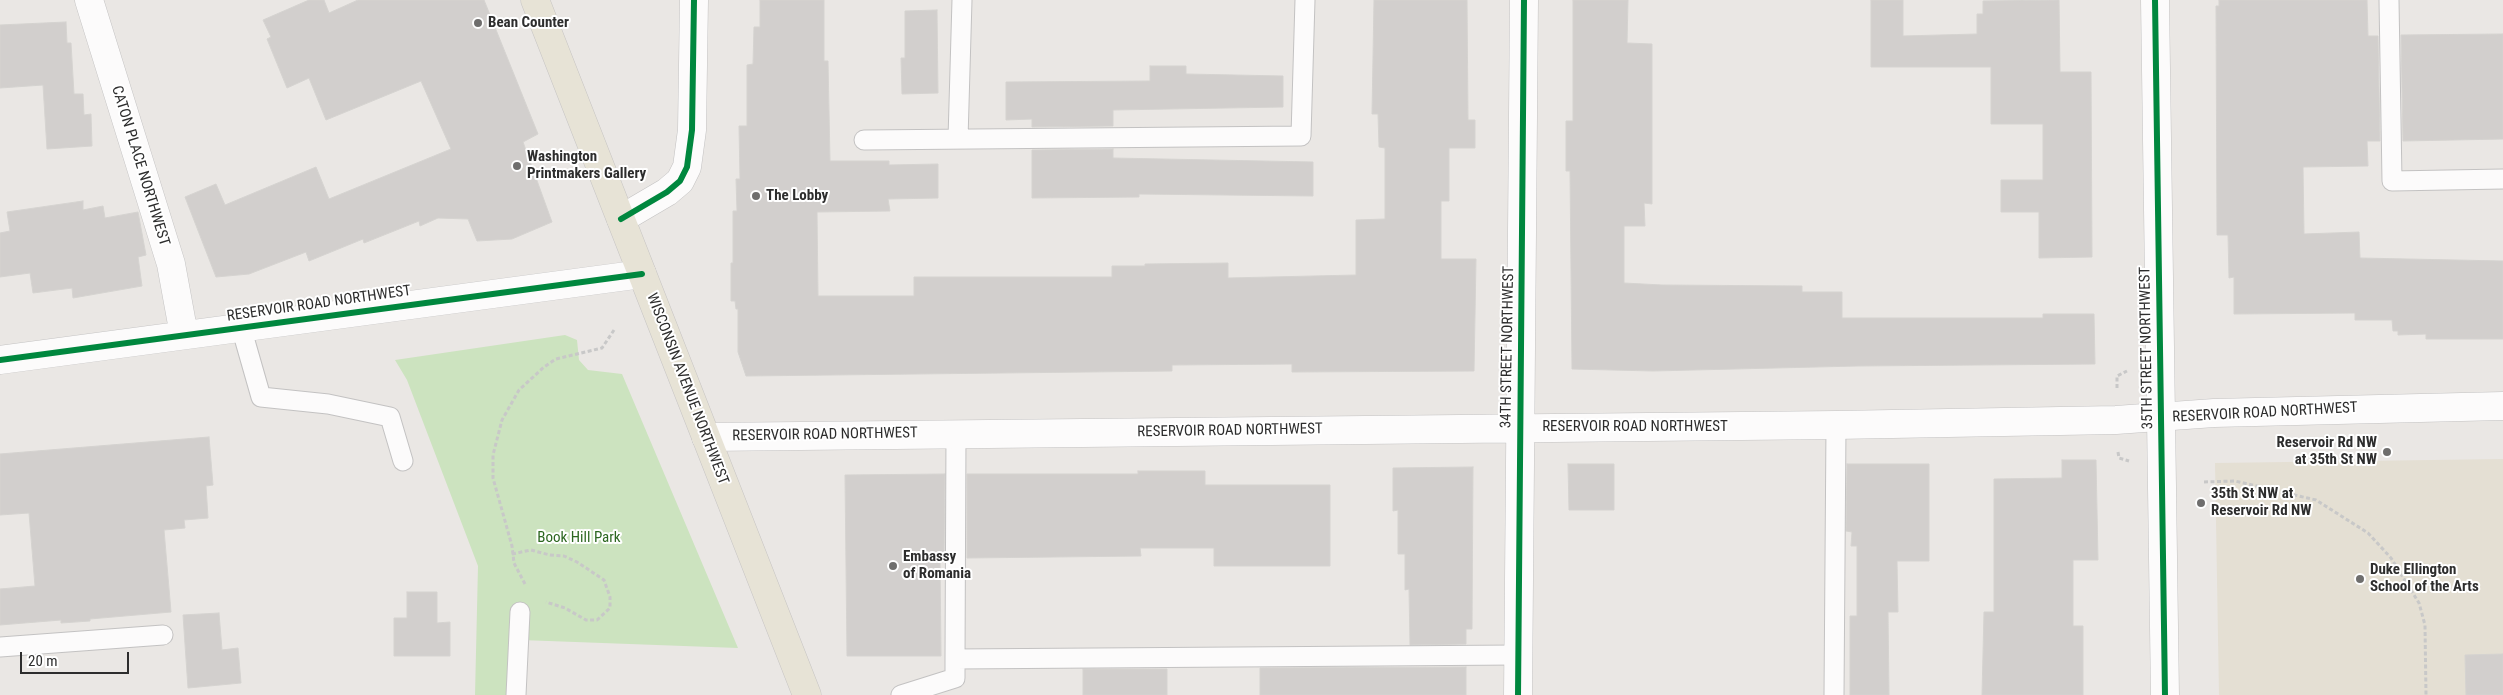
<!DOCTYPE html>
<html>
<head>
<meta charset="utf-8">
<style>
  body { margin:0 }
  #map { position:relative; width:2503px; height:695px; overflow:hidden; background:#eae7e4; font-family:"Roboto Condensed",sans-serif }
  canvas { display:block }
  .scale { position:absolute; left:20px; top:652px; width:109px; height:22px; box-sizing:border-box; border:2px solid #2d2d2d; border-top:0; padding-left:6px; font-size:15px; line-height:18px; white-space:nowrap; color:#2d2d2d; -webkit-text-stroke:4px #fff; paint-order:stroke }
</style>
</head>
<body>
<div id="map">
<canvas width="2503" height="695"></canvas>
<div class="scale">20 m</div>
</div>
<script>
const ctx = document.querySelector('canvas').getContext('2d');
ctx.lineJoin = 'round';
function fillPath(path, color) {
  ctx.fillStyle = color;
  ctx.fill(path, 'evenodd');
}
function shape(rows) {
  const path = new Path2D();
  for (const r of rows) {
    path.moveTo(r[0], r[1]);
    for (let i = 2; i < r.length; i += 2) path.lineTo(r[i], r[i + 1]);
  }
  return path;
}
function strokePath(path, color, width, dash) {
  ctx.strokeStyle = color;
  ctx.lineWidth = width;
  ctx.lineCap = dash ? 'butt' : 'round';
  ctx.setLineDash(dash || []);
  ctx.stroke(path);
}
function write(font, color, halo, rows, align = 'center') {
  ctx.font = font + ' "Roboto Condensed",sans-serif';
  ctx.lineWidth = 4;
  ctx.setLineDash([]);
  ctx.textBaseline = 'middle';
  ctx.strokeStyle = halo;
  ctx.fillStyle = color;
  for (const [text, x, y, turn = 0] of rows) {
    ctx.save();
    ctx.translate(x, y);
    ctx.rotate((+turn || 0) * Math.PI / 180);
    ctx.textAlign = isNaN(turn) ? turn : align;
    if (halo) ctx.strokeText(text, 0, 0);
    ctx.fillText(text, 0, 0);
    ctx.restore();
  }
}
const education = shape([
  [2503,459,2503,695,2219,695,2215,463]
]);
const green = shape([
  [565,335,577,340,579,360,588,370,622,374,738,648,521,640,519,695,475,695,478,566,407,380,395,360]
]);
const building = shape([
  [309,0,324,0,329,13,358,0,484,0,538,134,523,142,552,222,512,239,477,241,468,219,438,218,420,226,419,221,364,243,363,239,309,261,306,252,249,274,216,277,185,197,216,184,225,205,316,167,329,199,451,149,421,81,326,120,309,78,287,88,267,39,271,37,263,20,309,0],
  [760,0,824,0,824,61,828,61,830,161,889,161,889,165,938,164,938,198,888,199,890,211,817,212,818,296,914,296,914,277,1112,277,1112,266,1145,266,1145,264,1228,263,1228,278,1356,275,1356,220,1385,219,1385,148,1379,147,1378,114,1372,114,1374,0,1467,0,1468,120,1475,120,1475,148,1449,148,1449,201,1441,201,1441,259,1476,259,1474,371,1292,372,1292,364,1172,365,1172,371,746,376,738,352,738,309,736,309,735,301,731,301,731,263,733,263,733,211,737,211,736,179,740,179,739,126,747,126,747,65,753,64,754,27,760,27,760,0],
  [1573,0,1628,0,1627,43,1652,44,1652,204,1644,203,1645,226,1624,226,1624,283,1662,285,1802,286,1802,292,1842,292,1842,318,2043,318,2043,314,2094,314,2095,364,1857,366,1653,371,1572,369,1570,171,1566,171,1566,121,1573,121,1573,0],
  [1871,0,1903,0,1903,36,1977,34,1977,14,1983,14,1983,1,2059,0,2060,72,2091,72,2092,257,2039,258,2039,212,2001,212,2001,180,2043,180,2043,124,1991,124,1991,67,1871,67,1871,0],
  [2219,0,2367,0,2368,36,2378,36,2380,141,2367,141,2368,166,2303,167,2304,234,2359,232,2360,258,2503,261,2503,339,2426,339,2426,334,2398,335,2398,331,2393,331,2392,320,2355,320,2355,313,2234,314,2234,277,2229,278,2228,235,2217,235,2216,6,2219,6,2219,0],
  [937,10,938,93,902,94,901,58,905,58,905,11,937,10],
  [66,22,67,43,71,43,74,94,83,94,84,115,91,114,92,146,47,149,43,85,0,88,0,25,66,22],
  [2503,34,2503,139,2403,141,2401,35,2503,34],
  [1150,66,1186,66,1186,74,1283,76,1283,107,1113,110,1113,126,1032,127,1032,119,1006,120,1006,82,1150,81,1150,66],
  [1113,149,1113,158,1313,162,1313,196,1139,194,1139,197,1032,198,1032,150,1113,149],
  [83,201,83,210,103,206,105,218,138,212,146,255,138,257,142,286,73,298,72,288,33,293,30,273,0,277,0,233,10,231,7,212,83,201],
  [209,437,213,485,206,486,208,518,184,520,185,528,164,530,171,612,90,619,90,621,61,623,61,620,0,625,0,589,35,586,29,513,0,515,0,454,209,437],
  [2062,460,2096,460,2098,560,2073,560,2073,626,2083,626,2083,695,1982,695,1984,612,1994,612,1994,479,2062,478,2062,460],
  [1568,464,1614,464,1614,510,1569,510,1568,464],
  [1847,464,1929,464,1929,561,1897,561,1898,612,1888,612,1889,695,1850,695,1850,616,1857,616,1857,546,1851,546,1852,532,1846,531,1847,464],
  [1473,467,1472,629,1466,629,1466,644,1410,645,1409,589,1405,590,1405,554,1398,554,1398,510,1393,511,1393,468,1473,467],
  [1138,471,1205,471,1205,485,1330,485,1330,566,1214,566,1214,548,1140,548,1141,556,967,558,967,474,1138,474,1138,471],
  [945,474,944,558,940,558,941,656,847,656,845,475,945,474],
  [407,592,437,592,437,623,450,622,450,656,394,656,394,618,407,618,407,592],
  [219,613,222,650,238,648,241,683,188,688,183,615,219,613],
  [2503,654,2503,695,2466,695,2465,655,2503,654],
  [1466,667,1466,695,1260,695,1260,668,1466,667],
  [1083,669,1167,669,1167,695,1083,695,1083,669]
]);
const path = shape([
  [2117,388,2117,376,2127,371],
  [2118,452,2119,458,2129,461],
  [2204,482,2235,481,2316,500,2368,533,2391,558,2419,603,2425,625,2426,695],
  [512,554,531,550,550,555,564,556,577,562,604,580,610,597,610,608,597,620,586,620,565,608,546,602],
  [525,584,514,563,512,546,493,478,493,455,502,420,519,390,544,367,556,359,602,348,614,330]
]);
const lane = shape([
  [2389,0,2392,181,2503,179],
  [958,139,962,0],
  [864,140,1301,136,1305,0],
  [241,327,261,397,328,404,390,417,403,461],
  [956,434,955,659,1518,655],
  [0,647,163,635],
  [516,695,520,612],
  [901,695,955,678,955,659],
  [1834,695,1836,425]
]);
const street = shape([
  [89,0,171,264,184,335],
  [2155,0,2165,695],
  [621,219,667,192,680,181,687,167,692,130,694,0],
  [0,360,642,274]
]);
const secondary = shape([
  [706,437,1836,425,2116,420,2214,413,2503,406],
  [1518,695,1524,0]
]);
const primary = shape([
  [535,0,807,695]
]);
const cycleway = shape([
  [2155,0,2165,695],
  [621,219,667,192,680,181,687,167,692,130,694,0],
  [0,360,642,274],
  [1518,695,1524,0]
]);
const markers = [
  [478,23,5,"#6f6e6d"],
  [517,166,5,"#6f6e6d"],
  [756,196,5,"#6f6e6d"],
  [2387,452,5,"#6f6e6d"],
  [2201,503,5,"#6f6e6d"],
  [893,566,5,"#6f6e6d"],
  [2360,579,5,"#6f6e6d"]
];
const poiNames = [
  ["Bean Counter",488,23],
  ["Washington",527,157],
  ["Printmakers Gallery",527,174],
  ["The Lobby",766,196],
  ["Reservoir Rd NW",2377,443,"right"],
  ["at 35th St NW",2377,460,"right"],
  ["35th St NW at",2211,494],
  ["Reservoir Rd NW",2211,511],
  ["Embassy",903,557],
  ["of Romania",903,574],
  ["Duke Ellington",2370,570],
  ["School of the Arts",2370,587]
];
const streetNames = [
  ["CATON PLACE NORTHWEST",140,166,73],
  ["RESERVOIR ROAD NORTHWEST",319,304,-8],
  ["34TH STREET NORTHWEST",1508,347,-89],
  ["35TH STREET NORTHWEST",2147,348,-91],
  ["WISCONSIN AVENUE NORTHWEST",687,389,69],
  ["RESERVOIR ROAD NORTHWEST",2265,413,-3],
  ["RESERVOIR ROAD NORTHWEST",1635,427],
  ["RESERVOIR ROAD NORTHWEST",1230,431,-1],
  ["RESERVOIR ROAD NORTHWEST",825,435,-1]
];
const parkNames = [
  ["Book Hill Park",579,538]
];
fillPath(education, '#e4dfd3');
fillPath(green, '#cce3bf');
fillPath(building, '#d2cfcd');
strokePath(building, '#d5d3d0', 1);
strokePath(lane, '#c3c2c2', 21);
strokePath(street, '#c3c2c2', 29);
strokePath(secondary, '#c3c2c2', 29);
strokePath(primary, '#c6c4c3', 29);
strokePath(path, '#c8c8c8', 3, [4, 2.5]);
strokePath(lane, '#fcfbfb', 19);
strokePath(street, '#fcfbfb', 28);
strokePath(secondary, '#fcfbfb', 28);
strokePath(primary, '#e7e3d6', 28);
strokePath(cycleway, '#00873e', 6);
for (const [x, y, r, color] of markers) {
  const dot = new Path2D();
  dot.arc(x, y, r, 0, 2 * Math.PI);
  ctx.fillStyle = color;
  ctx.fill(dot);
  strokePath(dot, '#fff', 2);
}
write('bold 15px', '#2d2d2d', '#fff', poiNames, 'left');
write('15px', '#2d2d2d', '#fff', streetNames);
write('15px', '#2c6720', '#fff', parkNames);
</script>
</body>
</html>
